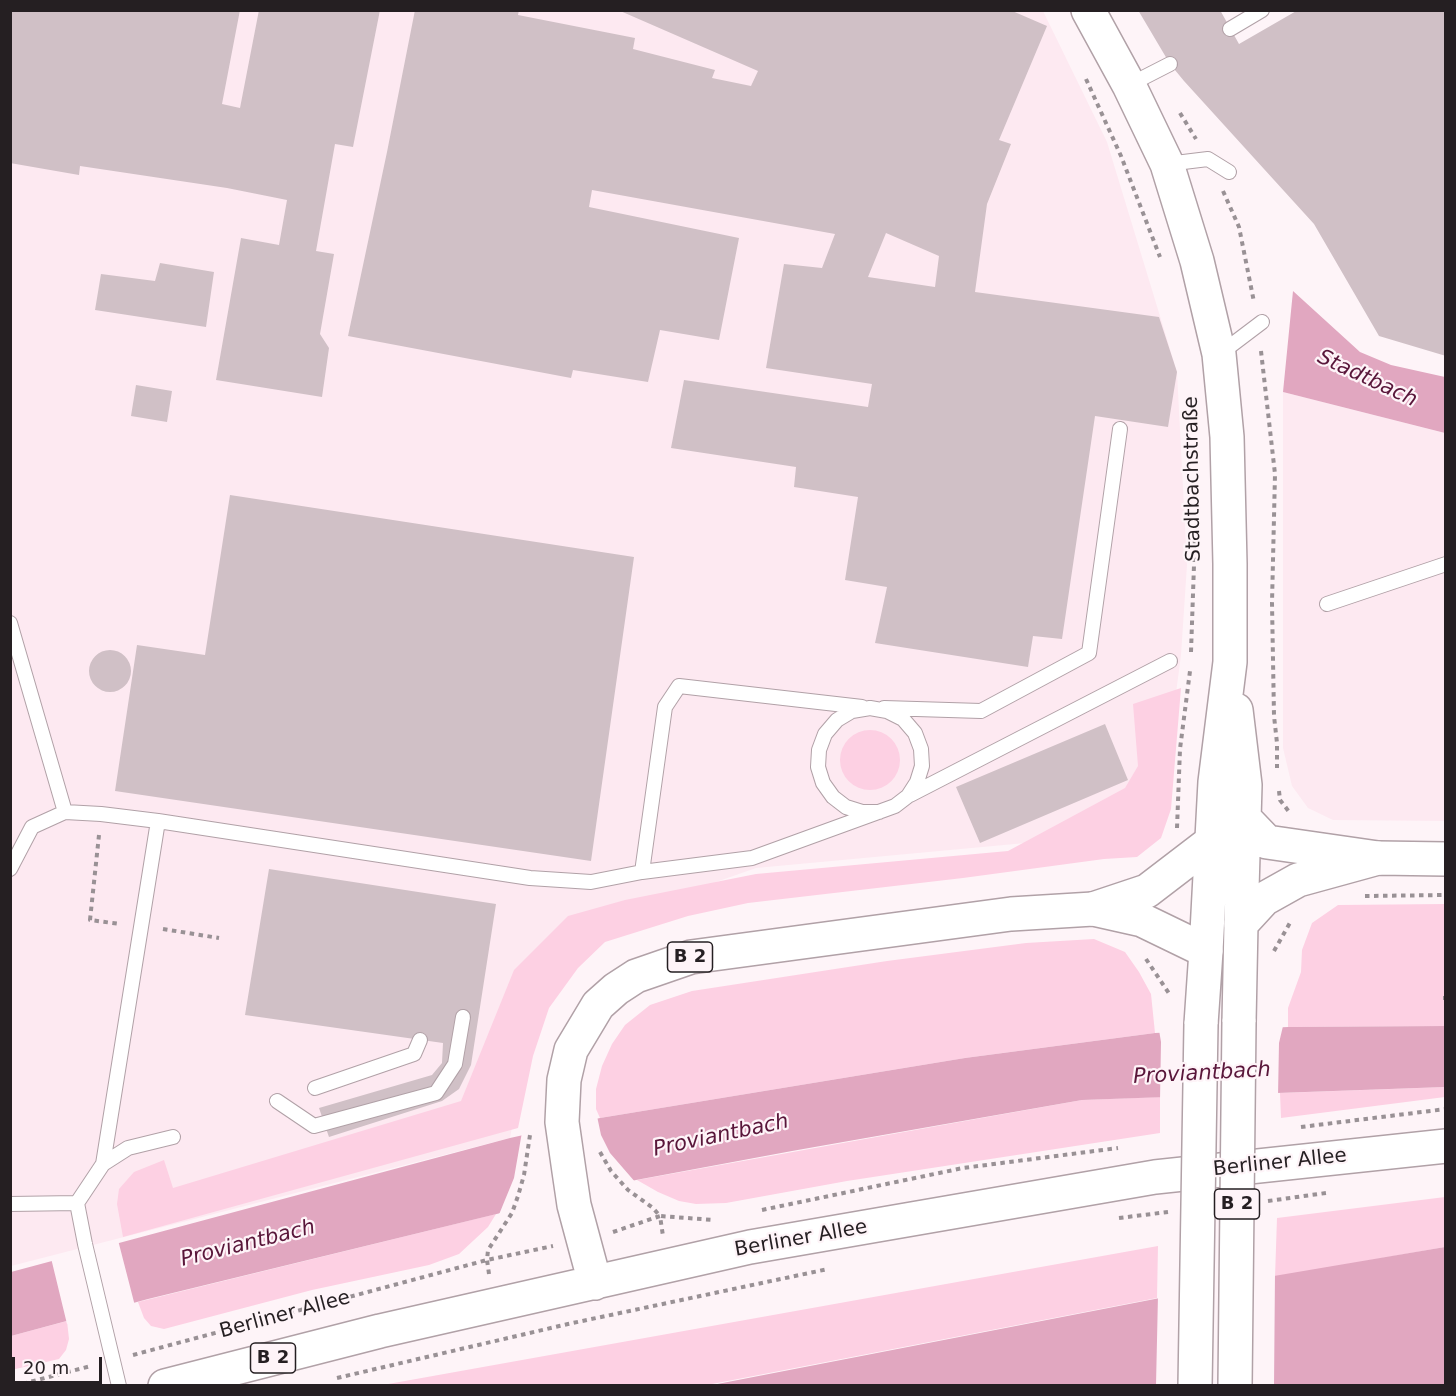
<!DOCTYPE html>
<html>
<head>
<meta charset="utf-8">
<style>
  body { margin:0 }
  #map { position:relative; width:1456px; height:1396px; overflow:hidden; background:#fef4f8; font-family:"DejaVu Sans",sans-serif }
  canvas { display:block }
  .frame { position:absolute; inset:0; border:12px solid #251f22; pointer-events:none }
  .scale { position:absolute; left:12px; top:1357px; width:90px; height:27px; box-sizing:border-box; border:3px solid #251f22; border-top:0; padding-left:8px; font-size:18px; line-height:21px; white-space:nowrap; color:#251f22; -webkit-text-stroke:4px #fef4f8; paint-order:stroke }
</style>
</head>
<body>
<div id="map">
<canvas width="1456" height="1396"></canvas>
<div class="frame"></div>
<div class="scale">20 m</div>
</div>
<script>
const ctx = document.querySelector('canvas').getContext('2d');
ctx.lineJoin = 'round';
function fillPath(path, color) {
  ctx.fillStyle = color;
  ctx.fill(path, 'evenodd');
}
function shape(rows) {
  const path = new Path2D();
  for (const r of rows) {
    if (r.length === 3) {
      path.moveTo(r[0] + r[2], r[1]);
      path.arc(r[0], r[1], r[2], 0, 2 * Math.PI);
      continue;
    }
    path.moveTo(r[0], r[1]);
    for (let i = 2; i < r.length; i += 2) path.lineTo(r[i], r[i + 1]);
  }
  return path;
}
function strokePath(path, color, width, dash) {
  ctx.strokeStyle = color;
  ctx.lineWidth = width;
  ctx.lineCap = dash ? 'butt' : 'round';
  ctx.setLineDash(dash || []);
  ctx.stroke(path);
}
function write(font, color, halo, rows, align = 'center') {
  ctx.font = font + ' "DejaVu Sans",sans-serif';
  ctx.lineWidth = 4.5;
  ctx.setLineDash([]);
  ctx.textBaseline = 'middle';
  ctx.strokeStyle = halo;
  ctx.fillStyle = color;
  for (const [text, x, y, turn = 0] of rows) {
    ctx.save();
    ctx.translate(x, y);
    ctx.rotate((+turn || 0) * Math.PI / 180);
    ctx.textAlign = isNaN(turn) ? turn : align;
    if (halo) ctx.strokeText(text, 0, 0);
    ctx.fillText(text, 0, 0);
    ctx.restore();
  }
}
const built = shape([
  [11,11,1043,11,1107,142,1177,372,1187,565,1181,655,1168,754,1101,836,756,868,599,923,535,996,510,1138,11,1266],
  [1283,392,1445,433,1445,821,1333,820,1308,808,1292,786,1283,748]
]);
const green = shape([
  [1181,688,1171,809,1161,838,1137,857,1104,859,963,878,748,903,688,916,605,942,578,968,549,1008,533,1056,518,1128,123,1237,117,1204,119,1189,134,1172,164,1160,173,1188,461,1101,514,970,568,916,625,900,756,874,1008,851,1125,788,1138,766,1133,704],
  [870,760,30],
  [1445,904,1445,1026,1288,1027,1288,1008,1301,972,1302,950,1312,923,1338,905],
  [1094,939,1125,952,1139,972,1151,994,1155,1033,965,1058,600,1118,596,1109,596,1089,602,1066,612,1044,625,1025,650,1005,692,991,887,961,1026,943],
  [1446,1087,1445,1097,1281,1118,1280,1093],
  [1160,1097,1160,1133,847,1181,726,1203,696,1204,679,1201,658,1192,637,1180,1082,1100],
  [1445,1197,1445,1247,1275,1277,1277,1218],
  [496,1214,488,1227,459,1254,429,1265,312,1290,164,1329,151,1326,144,1318,138,1302],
  [1158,1246,1157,1298,707,1385,377,1386],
  [67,1321,69,1339,66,1350,59,1359,11,1370,11,1336]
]);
const water = shape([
  [1293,291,1360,352,1391,365,1445,377,1445,433,1283,392],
  [1445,1026,1445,1087,1082,1100,792,1151,636,1180,148,1299,11,1336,11,1272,510,1138,600,1118,965,1058,1155,1033,1288,1027],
  [1445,1247,1445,1385,707,1386,1268,1277]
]);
const pier = shape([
  [1252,1026,1283,1026,1279,1043,1278,1096,1160,1100,1161,1042,1159,1030],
  [597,1116,601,1135,610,1153,636,1183,498,1217,514,1178,522,1132],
  [118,1240,135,1306,67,1324,51,1258],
  [1275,1273,1274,1386,1156,1385,1158,1295]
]);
const building = shape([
  [10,10,240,10,222,104,240,108,259,10,380,10,353,147,335,144,316,251,334,254,320,334,329,348,322,397,216,380,241,238,279,245,287,200,227,188,80,166,79,175,10,163],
  [415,10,519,10,518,15,635,38,633,49,715,70,712,78,751,86,758,71,618,10,1010,10,1047,26,999,140,1011,144,987,204,975,292,1159,317,1177,372,1168,427,1095,416,1062,639,1033,636,1028,667,875,643,887,587,845,580,858,497,794,487,796,467,671,448,684,380,868,407,872,384,766,368,784,264,822,268,835,234,592,190,589,207,739,238,719,340,660,330,648,382,573,370,571,378,348,336,387,152],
  [886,233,939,256,935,287,868,277],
  [1138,10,1220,10,1239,44,1298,10,1446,10,1446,356,1379,336,1314,224,1184,81,1170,64],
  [160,263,214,272,206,327,95,310,101,274,155,281],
  [136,385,172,391,167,422,131,416],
  [230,495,634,557,591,861,115,791,137,645,205,655],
  [110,671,21],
  [1105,724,1128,780,980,843,956,787],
  [269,869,496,904,471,1065,459,1089,442,1101,329,1137,319,1108,432,1075,442,1063,443,1043,245,1015]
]);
const path = shape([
  [1086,79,1121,156,1160,257],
  [1180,113,1196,139],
  [1223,191,1239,227,1254,302],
  [1261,351,1275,474,1272,603,1274,716,1277,743,1277,768],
  [1191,652,1195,536],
  [1279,791,1280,800,1290,813],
  [1177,828,1180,749,1190,671],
  [99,835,90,920,120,924],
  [1365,896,1446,895],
  [163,929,219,938],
  [1274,951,1291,921],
  [1146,959,1170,995],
  [1443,998,1446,998],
  [1301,1127,1446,1109],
  [600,1152,611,1171,628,1190,653,1208,660,1216,714,1220],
  [1268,1201,1326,1193],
  [762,1210,963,1168,1118,1148],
  [1119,1218,1168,1212],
  [613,1232,660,1216,663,1236],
  [489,1274,487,1260,488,1250,512,1213,518,1196,524,1175,530,1135],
  [133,1355,487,1260,553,1246],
  [337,1378,568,1324,828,1269],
  [14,1386,91,1366]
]);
const service = shape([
  [1230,29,1262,10],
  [1129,85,1170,64],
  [1167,164,1208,159,1229,172],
  [1221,353,1262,322],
  [1327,604,1446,564],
  [10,623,65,812,101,814,158,821],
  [884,708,981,711,1089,653,1120,429],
  [910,795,1170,661],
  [10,869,32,827,65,812],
  [642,872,665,707,679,686,862,707],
  [315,1088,414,1054,420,1040],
  [277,1101,314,1126,436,1093,455,1064,463,1017],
  [103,1164,128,1148,173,1137],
  [10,1204,77,1203],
  [119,1386,85,1244,77,1203,103,1164,158,821,530,878,591,882,642,872,752,858,895,806,908,796,917,782,922,766,921,749,915,733,903,719,887,711,870,708,852,711,837,720,825,734,819,750,818,767,823,783,833,797,846,807,862,812,879,812]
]);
const secondary = shape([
  [1088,10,1129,85,1167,164,1197,261,1219,354,1227,437,1230,564,1230,662,1215,782,1206,951],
  [1236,710,1245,785,1241,924],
  [1243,817,1267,842,1378,858],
  [1093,909,1147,891,1211,842]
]);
const primary = shape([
  [1239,1022,1241,924,1264,899,1298,880,1378,858,1446,859],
  [595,1283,574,1205,569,1171,562,1122,564,1080,571,1050,598,1005,616,989,636,976,691,957,1011,914,1093,909,1142,920,1206,951,1201,1024],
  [165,1386,380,1331,750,1247,1155,1177,1446,1146]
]);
const primaryBridge = shape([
  [1195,1386,1201,1024],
  [1235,1386,1239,1022]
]);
const shields = [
  [690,957,45],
  [1237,1204,45],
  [273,1358,45]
];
const shieldNames = [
  ["B 2",690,957],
  ["B 2",1237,1204],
  ["B 2",273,1358]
];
const streetNames = [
  ["Stadtbachstraße",1193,479,-91],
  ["Berliner Allee",1280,1163,-6],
  ["Berliner Allee",801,1239,-10],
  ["Berliner Allee",285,1315,-15]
];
const waterNames = [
  ["Stadtbach",1367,379,25],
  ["Proviantbach",1202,1074,-3],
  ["Proviantbach",721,1136,-12],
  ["Proviantbach",248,1244,-14]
];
fillPath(built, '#fde9f1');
fillPath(green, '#fdd0e3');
fillPath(water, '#e1a7c0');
fillPath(pier, '#fef4f8');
fillPath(building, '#d0c0c6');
strokePath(service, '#b1a1a7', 16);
strokePath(secondary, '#b1a1a7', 36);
strokePath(primary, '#b1a1a7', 36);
strokePath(path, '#999195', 4, [4.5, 4.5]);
strokePath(service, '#fff', 14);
strokePath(secondary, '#fff', 33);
strokePath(primary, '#fff', 33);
strokePath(primaryBridge, '#b1a1a7', 36, []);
strokePath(primaryBridge, '#fff', 33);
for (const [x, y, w] of shields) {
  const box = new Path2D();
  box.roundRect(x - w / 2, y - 15, w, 30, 4.5);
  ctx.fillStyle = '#fef4f8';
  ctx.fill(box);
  strokePath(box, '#251f22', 1.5);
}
write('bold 18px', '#251f22', null, shieldNames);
write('20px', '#251f22', '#fef4f8', streetNames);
write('italic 21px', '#59163a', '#fef4f8', waterNames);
</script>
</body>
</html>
